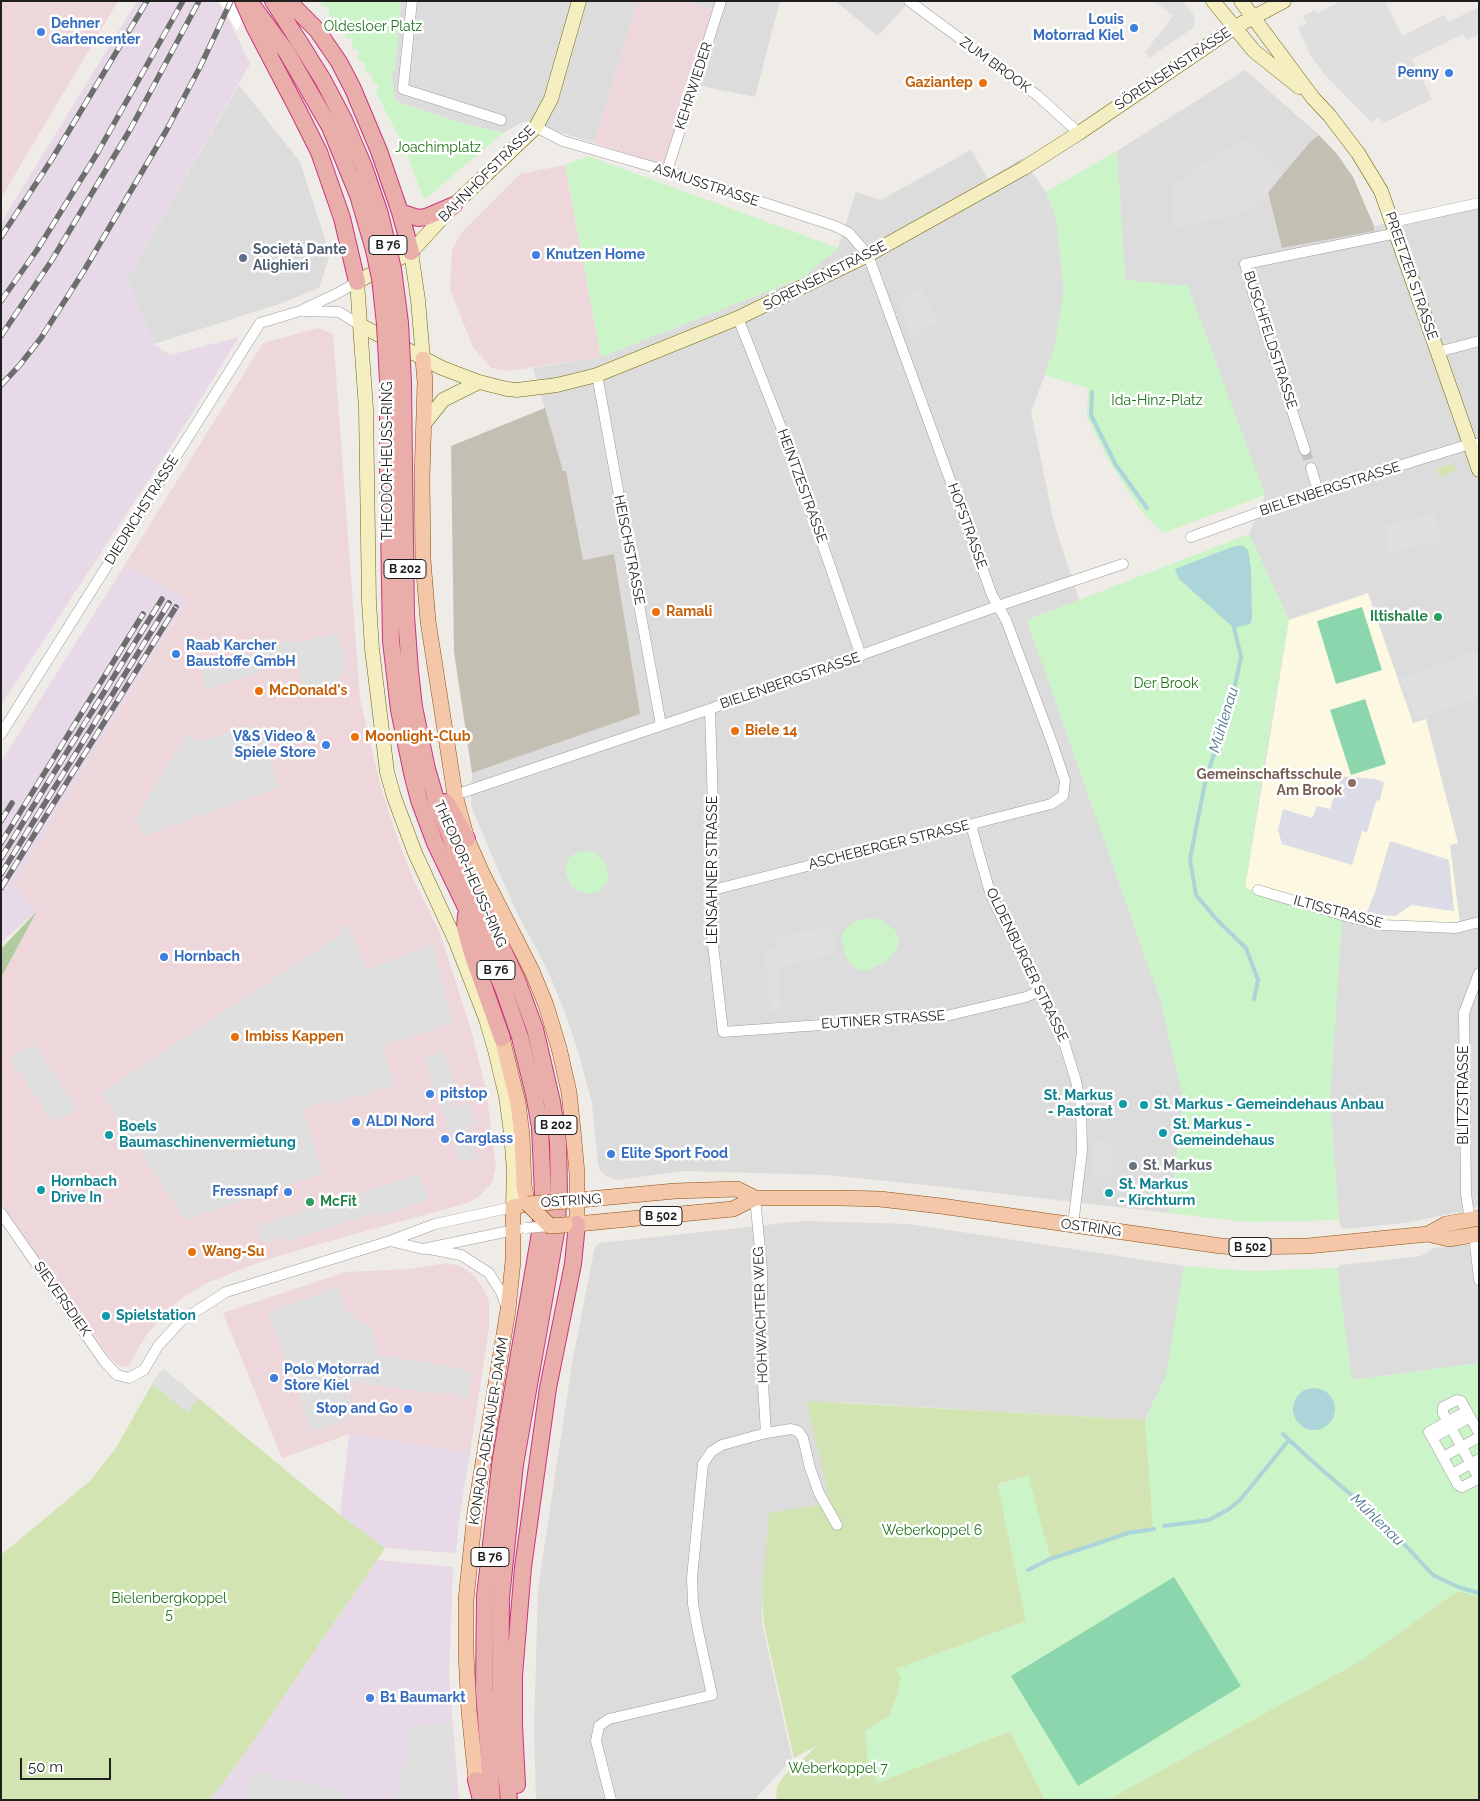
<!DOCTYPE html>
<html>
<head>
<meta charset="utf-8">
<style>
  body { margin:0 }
  #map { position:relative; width:1480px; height:1801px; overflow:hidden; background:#efebe6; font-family:Raleway,sans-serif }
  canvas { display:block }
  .frame { position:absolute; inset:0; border:2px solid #1f1f1f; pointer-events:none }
  .scale { position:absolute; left:20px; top:1758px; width:91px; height:22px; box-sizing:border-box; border:2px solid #1f1f1f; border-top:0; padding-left:6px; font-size:15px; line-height:18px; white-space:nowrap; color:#1f1f1f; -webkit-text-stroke:4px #fff; paint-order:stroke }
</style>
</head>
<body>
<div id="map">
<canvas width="1480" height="1801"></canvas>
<div class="frame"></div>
<div class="scale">50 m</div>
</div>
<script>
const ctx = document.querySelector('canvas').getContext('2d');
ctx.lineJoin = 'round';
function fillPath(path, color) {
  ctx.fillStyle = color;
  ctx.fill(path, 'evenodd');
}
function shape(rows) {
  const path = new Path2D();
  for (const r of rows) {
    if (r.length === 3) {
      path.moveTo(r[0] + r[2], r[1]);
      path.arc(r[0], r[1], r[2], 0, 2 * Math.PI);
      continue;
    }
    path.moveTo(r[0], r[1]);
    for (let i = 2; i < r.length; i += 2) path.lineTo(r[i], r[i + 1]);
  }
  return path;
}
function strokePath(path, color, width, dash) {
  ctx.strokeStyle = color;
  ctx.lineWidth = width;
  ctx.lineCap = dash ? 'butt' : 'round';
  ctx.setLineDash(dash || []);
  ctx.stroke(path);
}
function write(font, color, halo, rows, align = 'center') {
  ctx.font = font + ' Raleway,sans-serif';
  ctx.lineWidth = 5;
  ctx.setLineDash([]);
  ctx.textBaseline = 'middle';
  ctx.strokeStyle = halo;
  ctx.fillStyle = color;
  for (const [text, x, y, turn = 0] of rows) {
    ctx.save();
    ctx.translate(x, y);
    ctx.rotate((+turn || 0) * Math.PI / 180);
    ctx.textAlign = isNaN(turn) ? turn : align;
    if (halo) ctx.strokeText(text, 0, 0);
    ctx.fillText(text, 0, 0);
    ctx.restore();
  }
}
const residential = shape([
  [401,1,638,1,594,143,524,121,503,133,462,123,397,102,395,99,392,76,392,72,395,69],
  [687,1,780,1,755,97,691,84,713,9],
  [835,1,910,1,878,36],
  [1245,70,1319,135,1311,141,1374,231,1374,226,1479,203,1479,1206,1468,1210,1404,1223,1342,1229,1339,1220,1330,1101,1245,888,1264,762,1289,620,1249,534,1265,495,1125,280,1117,151],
  [239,85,300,162,330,254,319,288,282,303,154,344,127,279],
  [971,150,988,179,1022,158,1046,192,1056,217,1064,291,1054,350,1031,412,1054,523,1079,600,1027,620,1161,1002,1184,1102,1169,1213,926,1185,827,1175,682,1171,618,1180,607,1177,600,1170,598,1163,592,1103,578,1051,566,1015,548,971,517,913,502,879,471,806,472,773,640,714,614,554,583,560,566,471,563,471,533,368,601,357,804,277,838,248,856,192,881,200],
  [803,1221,909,1224,1184,1266,1166,1376,1145,1420,836,1402,830,1504,762,1596,762,1624,792,1759,754,1800,536,1800,534,1731,538,1589,572,1364,595,1246,600,1243],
  [1479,1244,1479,1363,1351,1380,1337,1268,1342,1265,1421,1256,1434,1248]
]);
const commercial = shape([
  [1,1,118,1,1,198],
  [638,1,687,1,713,9,691,84,665,165,594,143],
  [565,165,601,357,507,371,491,368,473,347,450,289,452,250,462,232,520,174],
  [318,328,333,334,360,699,381,788,397,837,411,874,440,933,472,1033,486,1089,496,1167,492,1183,478,1197,467,1203,312,1246,260,1262,207,1283,182,1298,160,1318,143,1340,128,1367,119,1366,110,1358,1,1203,1,978,37,911,13,885,187,600,126,563,263,343],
  [446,1263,460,1266,471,1273,482,1286,489,1301,489,1328,470,1452,349,1434,282,1458,223,1313,346,1272,411,1269]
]);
const industrial = shape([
  [137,1,217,1,229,20,250,64,127,279,154,344,170,355,239,337,184,426,1,705,1,223],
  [126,563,187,600,13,885,37,911,1,942,1,762],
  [349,1434,470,1452,460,1512,456,1553,385,1548,340,1516],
  [377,1560,453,1567,449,1675,459,1800,210,1800,248,1749]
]);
const education = shape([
  [1368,593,1413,723,1426,719,1458,843,1450,845,1460,923,1342,920,1245,888,1289,620]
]);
const construction = shape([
  [1319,135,1337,154,1353,177,1374,226,1374,231,1282,248,1268,192,1311,141],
  [545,408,563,471,566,471,583,560,614,554,640,714,472,773,454,652,451,446]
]);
const grass = shape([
  [1450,464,1456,467,1456,470,1440,478,1437,469],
  [163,1369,340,1515,385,1548,248,1749,210,1800,1,1800,1,1555,90,1481,116,1448,155,1379],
  [807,1401,1145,1420,1154,1529,1128,1533,1050,1559,1028,1476,998,1484,1026,1621,897,1669,901,1677,898,1695,889,1716,877,1783,1010,1731,1045,1800,776,1800,777,1786,785,1775,818,1745,794,1758,764,1625,762,1596,769,1513,830,1503],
  [1458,1591,1479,1597,1479,1800,1107,1800,1360,1661]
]);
const forest = shape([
  [37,911,2,976,1,978,1,949]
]);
const park = shape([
  [321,1,401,1,395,69,392,72,392,76,395,99,397,102,462,123,503,133,424,200,405,149,376,92,379,84,371,83,372,75,365,71,365,63,358,60,359,51,352,48,352,39,345,38,345,29,338,27,337,18,329,16,329,8,321,6],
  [1117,151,1125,280,1188,286,1265,495,1163,533,1140,509,1108,459,1087,416,1088,388,1044,375,1054,350,1064,291,1056,217,1046,192],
  [588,156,838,248,804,277,601,357,565,165],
  [1249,534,1289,620,1264,762,1245,888,1342,920,1330,1101,1339,1220,1247,1222,1169,1213,1184,1102,1161,1002,1027,620],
  [591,851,600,856,607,867,608,880,600,891,590,894,579,891,571,886,565,872,568,859,577,852],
  [869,918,881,920,895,930,899,938,898,947,886,962,865,971,853,967,845,955,841,936,847,927,856,921],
  [1184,1266,1249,1271,1337,1268,1352,1380,1479,1363,1479,1597,1458,1591,1360,1661,1107,1800,1045,1800,1010,1731,877,1783,868,1764,865,1731,889,1716,898,1695,901,1678,896,1669,1026,1621,998,1485,1028,1476,1051,1559,1128,1533,1153,1529,1145,1420,1166,1376]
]);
const pitch = shape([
  [1362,607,1382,670,1336,684,1317,621],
  [1365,699,1386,764,1351,775,1330,710],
  [1174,1577,1241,1686,1078,1786,1011,1676]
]);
const parking = shape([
  [1154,1,1182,1,1192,12,1195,20,1193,28,1149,58,1145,52,1173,16],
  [1341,1,1385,1,1402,36,1444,15,1448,22,1477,8,1479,11,1479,34,1467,40,1463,34,1412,59,1432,99,1382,124,1378,117,1372,123,1324,74,1309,53,1298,27,1306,24,1303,16,1315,10,1317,13],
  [1248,138,1284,173,1259,204,1239,214,1174,227,1172,185,1228,147,1231,149],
  [920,288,939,321,911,337,897,301],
  [798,297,797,302,759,319,754,317],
  [1435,513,1442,541,1387,553,1385,545,1387,531,1385,526],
  [337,633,348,666,333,684,306,694,298,668,289,670,283,655,261,663,263,671,211,688,205,687,201,669,292,640,295,643],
  [1479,650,1479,697,1416,719,1401,678],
  [258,724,279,788,143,836,135,819,186,735,201,741],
  [348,924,367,970,432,944,453,1023,382,1046,395,1085,332,1105,330,1100,303,1109,323,1173,186,1220,101,1093,343,933,341,928],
  [832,926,836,954,778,967,781,1011,771,1012,764,952,776,947,775,937],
  [34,1044,77,1108,53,1123,10,1059],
  [443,1050,460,1098,452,1101,453,1107,469,1102,476,1124,467,1127,478,1157,460,1163,424,1057],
  [1094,1141,1113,1143,1110,1178,1092,1177],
  [419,1174,428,1200,380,1216,378,1212,285,1242,283,1237,263,1244,257,1226],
  [338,1287,345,1307,358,1321,368,1323,374,1331,376,1354,472,1371,468,1398,451,1395,452,1391,443,1390,442,1394,352,1382,347,1421,312,1431,268,1312],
  [163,1369,198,1398,188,1413,152,1384],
  [452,1723,456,1774,451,1800,396,1800,411,1727],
  [258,1771,269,1776,348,1793,347,1799,352,1800,251,1800,241,1793]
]);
const plaza = shape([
  [1340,776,1375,779,1384,782,1380,800,1376,801,1367,832,1362,831,1352,865,1282,844,1278,830,1283,809,1312,818,1317,806,1330,809],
  [1390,841,1449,860,1454,911,1411,905,1396,916,1366,914,1375,892]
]);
const water = shape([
  [1242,545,1248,550,1251,568,1252,619,1250,624,1234,628,1179,579,1175,569,1232,547],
  [1314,1409,21]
]);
const pier = shape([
  [220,1,254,1,237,31]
]);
const stream = shape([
  [1092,392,1091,415,1116,465,1147,508],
  [1234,628,1241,657,1231,704,1206,778,1190,859,1196,895,1218,921,1246,948,1258,980,1254,999],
  [1283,1434,1313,1462,1355,1498,1405,1545,1433,1575,1458,1587,1479,1593],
  [1164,1526,1209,1520,1229,1509,1240,1500,1289,1440],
  [1028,1570,1050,1559,1096,1544,1128,1533,1154,1529]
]);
const minorTunnel = shape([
  [1305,450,1311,468]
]);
const minor = shape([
  [412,1,403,89,501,120],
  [909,1,1038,96,1079,133],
  [536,127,563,141,667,171,835,226,849,233,868,255,992,595,1006,620,1053,745,1065,781,1063,796,1051,804,713,890],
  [667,171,721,1],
  [1393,222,1479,203],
  [304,311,339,312,360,325],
  [738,318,790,450,861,656],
  [1438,352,1479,341],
  [597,375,661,725],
  [1305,450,1253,293,1245,264,1397,233],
  [1311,468,1318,491],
  [1191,537,1318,491,1470,444,1479,444],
  [710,709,713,807,712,936,723,1032,946,1016,1026,997,1040,991],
  [1,734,260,323,300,311,338,293,357,282],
  [455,795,710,709,998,606,1123,564],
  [971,825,989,889,998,910,1060,1029,1076,1081,1081,1106,1082,1151,1073,1225],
  [1258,890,1345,916,1382,925,1456,928,1479,922],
  [1,1213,104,1361,117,1375,129,1378,144,1370,158,1346,181,1321,226,1292,390,1241,435,1224,513,1207],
  [1470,1221,1466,1194,1464,1013,1479,973],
  [1474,1235,1479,1280],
  [390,1241,423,1249,519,1229],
  [429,1249,461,1255,489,1273,501,1292,507,1308],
  [1467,1411,1429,1432,1452,1474,1479,1459],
  [766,1433,791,1429,798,1431,803,1438,810,1468,819,1493,837,1525],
  [1432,1438,1470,1417],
  [1443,1457,1479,1437],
  [1452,1474,1458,1485,1462,1487,1476,1480,1477,1475,1443,1413,1443,1407,1457,1400,1461,1401,1479,1433],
  [611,1800,596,1741,599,1726,609,1719,712,1695,698,1631,693,1604,692,1578,703,1464,711,1452,722,1445,766,1433,760,1335,762,1296,762,1270,755,1198]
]);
const secondary = shape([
  [1213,1,1254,51,1299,87],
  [1241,1,1313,98,1329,115,1358,153,1381,191,1479,470],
  [411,252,418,300,423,359],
  [360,325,442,368,479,382,507,389,517,390,557,385,597,375,738,318,868,255,1024,168,1079,133,1235,27,1284,1],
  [424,424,443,400,479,382],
  [513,1207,514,1170,511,1133,506,1096,495,1050,486,1019,456,942,415,853,394,797,387,772,372,649,369,602,366,409,357,282,411,252,454,205,536,127,551,99,579,1]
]);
const primary = shape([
  [423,359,425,382,422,477,423,560,428,621,455,795,467,839,483,875,532,971,546,1005,559,1048,569,1092,573,1130,577,1173,577,1224],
  [568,1201,675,1191,737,1189,755,1198],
  [566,1225,733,1209,755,1198,841,1198,880,1199,941,1206,1221,1246,1238,1247,1308,1246,1428,1234,1449,1239,1479,1234],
  [1428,1234,1446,1224,1479,1218],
  [476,1780,469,1711,466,1653,466,1600,475,1512,508,1310,513,1261,513,1207,528,1204,524,1186,522,1135,518,1103,502,1038]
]);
const trunk = shape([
  [243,1,255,28,299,112,319,152,342,218,357,282],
  [273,1,300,43],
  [288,1,317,30,339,62,353,89,379,151,400,212,411,252],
  [252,5,286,51],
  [400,212,418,218,426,217,454,205],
  [388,466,391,641,399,710,412,773,419,800,435,843,488,953,503,988,520,1037,534,1094,540,1127,543,1195,540,1233,501,1458,485,1596,484,1690,492,1800],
  [404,466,406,616,410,671,414,707,427,769,437,803,452,841,517,980,535,1029,552,1102,558,1141,559,1193,556,1232,515,1464,501,1598,500,1718,509,1800],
  [446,802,467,839],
  [466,915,465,928,472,953,502,1038],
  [476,1780,481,1800],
  [517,1785,514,1725,514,1675,523,1567,548,1388,573,1264,577,1224]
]);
const rail = shape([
  [1,237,52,159,147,1],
  [1,301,37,250,98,152,183,1],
  [1,336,52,260,131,128,199,1],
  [1,385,19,366,41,338,85,269,166,131,200,67,231,1],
  [1,821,12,803],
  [1,843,143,614],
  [1,858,162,599],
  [1,874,169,603],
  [1,888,176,607]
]);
const minorBridge = shape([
  [526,1228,550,1226]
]);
const primaryBridge = shape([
  [528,1204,550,1226,565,1225],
  [528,1204,567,1201]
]);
const trunkBridge = shape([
  [300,43,323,80,344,120,364,167,380,214,393,269,400,323,403,382,404,466],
  [286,51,330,127,358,195,374,250,380,278,385,324,388,381,388,466]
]);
const markers = [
  [1134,28,5,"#3f7fe0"],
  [41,32,5,"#3f7fe0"],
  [1449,73,5,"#3f7fe0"],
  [983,83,5,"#e8710a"],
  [536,255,5,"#3f7fe0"],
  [243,258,5,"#5c6f8a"],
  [656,612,5,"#e8710a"],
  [1438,617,5,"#2e9e5b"],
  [176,654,5,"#3f7fe0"],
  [259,691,5,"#e8710a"],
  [735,731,5,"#e8710a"],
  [355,737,5,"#e8710a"],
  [326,745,5,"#3f7fe0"],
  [1352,783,5,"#8d6e63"],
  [164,957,5,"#3f7fe0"],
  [235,1037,5,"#e8710a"],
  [430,1094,5,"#3f7fe0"],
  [1123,1104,5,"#0f9aa8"],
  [1144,1105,5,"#0f9aa8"],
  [356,1122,5,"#3f7fe0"],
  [1163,1133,5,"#0f9aa8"],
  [109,1135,5,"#0f9aa8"],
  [445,1139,5,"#3f7fe0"],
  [611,1154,5,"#3f7fe0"],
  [1133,1166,5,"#6b7280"],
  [41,1190,5,"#0f9aa8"],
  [288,1192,5,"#3f7fe0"],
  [1109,1193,5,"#0f9aa8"],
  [310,1202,5,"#2e9e5b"],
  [192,1252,5,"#e8710a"],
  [106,1316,5,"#0f9aa8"],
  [274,1378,5,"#3f7fe0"],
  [408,1409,5,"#3f7fe0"],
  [370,1698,5,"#3f7fe0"]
];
const shields = [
  [388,245,38],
  [405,569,42],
  [496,970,38],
  [556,1125,42],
  [661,1216,42],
  [1250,1247,42],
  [490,1557,38]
];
const shieldNames = [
  ["B 76",388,245],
  ["B 202",405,569],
  ["B 76",496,970],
  ["B 202",556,1125],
  ["B 502",661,1216],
  ["B 502",1250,1247],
  ["B 76",490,1557]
];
const shopNames = [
  ["Louis",1124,20,"right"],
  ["Motorrad Kiel",1124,36,"right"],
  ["Dehner",51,24],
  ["Gartencenter",51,40],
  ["Penny",1439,73,"right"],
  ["Knutzen Home",546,255],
  ["Raab Karcher",186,646],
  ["Baustoffe GmbH",186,662],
  ["V&S Video &",316,737,"right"],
  ["Spiele Store",316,753,"right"],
  ["Hornbach",174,957],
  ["pitstop",440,1094],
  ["ALDI Nord",366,1122],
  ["Carglass",455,1139],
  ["Elite Sport Food",621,1154],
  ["Fressnapf",278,1192,"right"],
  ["Polo Motorrad",284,1370],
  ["Store Kiel",284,1386],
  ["Stop and Go",398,1409,"right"],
  ["B1 Baumarkt",380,1698]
];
const parkNames = [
  ["Oldesloer Platz",373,27],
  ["Joachimplatz",438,148],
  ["Ida-Hinz-Platz",1157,401],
  ["Der Brook",1166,684],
  ["Weberkoppel 6",932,1531],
  ["Bielenbergkoppel",169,1599],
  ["5",169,1615],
  ["Weberkoppel 7",838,1769]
];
const streetNames = [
  ["ZUM BROOK",995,65,36],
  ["SÖRENSENSTRASSE",1173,69,-34],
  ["KEHRWIEDER",694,86,-72],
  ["BAHNHOFSTRASSE",487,174,-45],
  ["ASMUSSTRASSE",706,185,18],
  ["SÖRENSENSTRASSE",825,276,-27],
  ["PREETZER STRASSE",1411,276,71],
  ["BUSCHFELDSTRASSE",1270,340,72],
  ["THEODOR-HEUSS-RING",388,461,-90],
  ["HEINTZESTRASSE",802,486,70],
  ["BIELENBERGSTRASSE",1330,489,-18],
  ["DIEDRICHSTRASSE",142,510,-58],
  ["HOFSTRASSE",967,526,70],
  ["HEISCHSTRASSE",629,550,79],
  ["BIELENBERGSTRASSE",790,681,-19],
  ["ASCHEBERGER STRASSE",889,845,-14],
  ["LENSAHNER STRASSE",713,870,-90],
  ["THEODOR-HEUSS-RING",470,874,66],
  ["ILTISSTRASSE",1338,912,15],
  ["OLDENBURGER STRASSE",1027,965,64],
  ["EUTINER STRASSE",883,1020,-4],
  ["BLITZSTRASSE",1464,1095,-90],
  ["OSTRING",571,1201,-4],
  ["OSTRING",1091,1228,8],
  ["SIEVERSDIEK",62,1299,55],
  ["HOHWACHTER WEG",761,1315,-92],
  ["KONRAD-ADENAUER-DAMM",489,1431,-81]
];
const foodNames = [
  ["Gaziantep",973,83,"right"],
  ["Ramali",666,612],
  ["McDonald's",269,691],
  ["Biele 14",745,731],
  ["Moonlight-Club",365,737],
  ["Imbiss Kappen",245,1037],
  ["Wang-Su",202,1252]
];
const serviceNames = [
  ["Società Dante",253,250],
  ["Alighieri",253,266]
];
const leisureNames = [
  ["Iltishalle",1428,617],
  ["McFit",320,1202,"left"]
];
const educationNames = [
  ["Gemeinschaftsschule",1342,775],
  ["Am Brook",1342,791]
];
const cultureNames = [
  ["St. Markus",1113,1096,"right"],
  ["- Pastorat",1113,1112,"right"],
  ["St. Markus - Gemeindehaus Anbau",1154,1105],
  ["St. Markus -",1173,1125],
  ["Gemeindehaus",1173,1141],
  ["Boels",119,1127],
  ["Baumaschinenvermietung",119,1143],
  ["Hornbach",51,1182],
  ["Drive In",51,1198],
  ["St. Markus",1119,1185],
  ["- Kirchturm",1119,1201],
  ["Spielstation",116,1316]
];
const worshipNames = [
  ["St. Markus",1143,1166]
];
const waterNames = [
  ["Mühlenau",1224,720,-73],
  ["Mühlenau",1377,1520,44]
];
fillPath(residential, '#dddcdc');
fillPath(commercial, '#eed7da');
fillPath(industrial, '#e7d9e7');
fillPath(education, '#fcf8e2');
fillPath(construction, '#c3c0b3');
fillPath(grass, '#d2e4b1');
fillPath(forest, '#b2ca9f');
fillPath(park, '#cbf4c8');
fillPath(pitch, '#8cd6ae');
fillPath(parking, '#dfdfdf');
fillPath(plaza, '#dbdce5');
fillPath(water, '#abd5d8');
fillPath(pier, '#fff');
strokePath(stream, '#abd5d8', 4);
strokePath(minorTunnel, '#c5c2be', 10, [10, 5]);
strokePath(minor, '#9c9c9c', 11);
strokePath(secondary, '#6d6910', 15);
strokePath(primary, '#8c500e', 16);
strokePath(trunk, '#ca367f', 18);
strokePath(minor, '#fff', 10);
strokePath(secondary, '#f4eec0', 14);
strokePath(primary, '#f3c7a7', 15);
strokePath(trunk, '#e9aeaa', 16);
strokePath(rail, '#6d6d6d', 5.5);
strokePath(rail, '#fff', 4, [11]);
strokePath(minorBridge, '#9c9c9c', 11, []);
strokePath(primaryBridge, '#8c500e', 16, []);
strokePath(trunkBridge, '#ca367f', 18, []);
strokePath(minorBridge, '#fff', 10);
strokePath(primaryBridge, '#f3c7a7', 15);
strokePath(trunkBridge, '#e9aeaa', 16);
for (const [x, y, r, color] of markers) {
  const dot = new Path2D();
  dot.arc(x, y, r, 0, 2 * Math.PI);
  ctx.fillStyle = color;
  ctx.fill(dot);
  strokePath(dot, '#fff', 2);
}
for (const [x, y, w] of shields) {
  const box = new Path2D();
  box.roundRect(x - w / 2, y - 9.5, w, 19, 4);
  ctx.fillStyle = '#fff';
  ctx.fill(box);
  strokePath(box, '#1f1f1f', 1);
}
write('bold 12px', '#1f1f1f', null, shieldNames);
write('bold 14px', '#366cbe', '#fff', shopNames, 'left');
write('14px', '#1d7416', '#fff', parkNames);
write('14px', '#1f1f1f', '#fff', streetNames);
write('bold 14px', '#c56008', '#fff', foodNames, 'left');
write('bold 14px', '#4e5e75', '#fff', serviceNames, 'left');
write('bold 14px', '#27864d', '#fff', leisureNames, 'right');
write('bold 14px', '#785e54', '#fff', educationNames, 'right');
write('bold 14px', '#0d838f', '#fff', cultureNames, 'left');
write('bold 14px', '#5b616d', '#fff', worshipNames, 'left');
write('italic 15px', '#4a7790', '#fff', waterNames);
</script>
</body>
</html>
